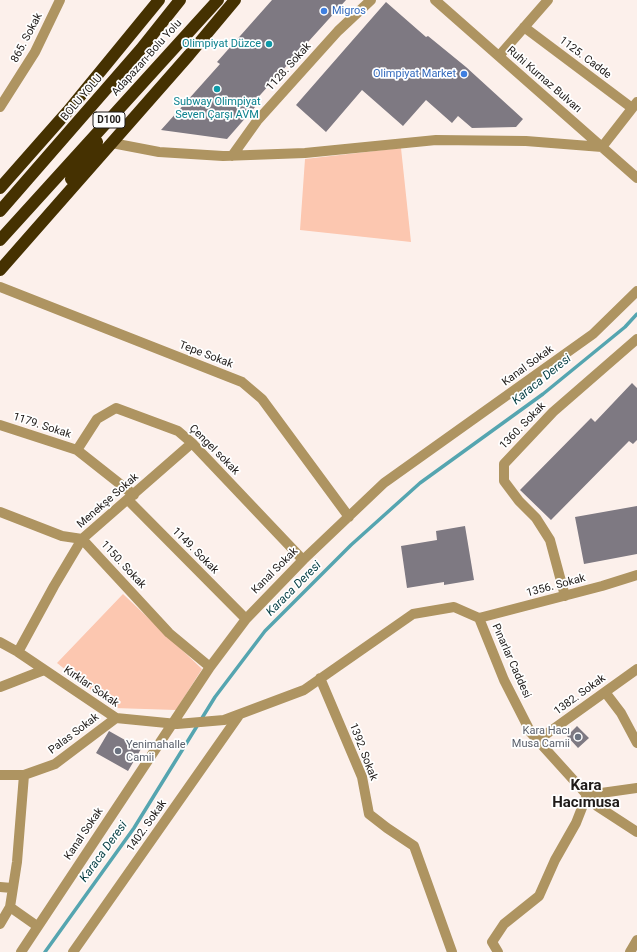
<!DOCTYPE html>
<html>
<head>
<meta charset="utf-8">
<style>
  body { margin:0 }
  canvas { display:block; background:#fcf0eb }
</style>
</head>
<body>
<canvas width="637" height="952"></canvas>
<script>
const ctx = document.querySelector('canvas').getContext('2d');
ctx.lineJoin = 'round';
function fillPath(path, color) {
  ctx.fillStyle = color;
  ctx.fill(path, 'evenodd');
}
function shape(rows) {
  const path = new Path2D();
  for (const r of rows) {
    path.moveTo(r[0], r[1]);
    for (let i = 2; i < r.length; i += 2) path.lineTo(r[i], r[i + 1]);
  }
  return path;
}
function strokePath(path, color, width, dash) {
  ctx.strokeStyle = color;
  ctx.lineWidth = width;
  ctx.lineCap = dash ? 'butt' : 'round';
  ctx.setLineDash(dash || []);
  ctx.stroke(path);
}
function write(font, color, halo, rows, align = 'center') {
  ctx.font = font + ' Roboto,sans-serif';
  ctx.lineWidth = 3.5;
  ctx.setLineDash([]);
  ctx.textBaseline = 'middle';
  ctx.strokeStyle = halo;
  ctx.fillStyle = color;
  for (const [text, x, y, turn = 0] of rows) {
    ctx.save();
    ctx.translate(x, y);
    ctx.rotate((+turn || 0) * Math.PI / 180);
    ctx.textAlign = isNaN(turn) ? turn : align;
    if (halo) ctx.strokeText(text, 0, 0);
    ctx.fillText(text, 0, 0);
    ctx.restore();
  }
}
const green = shape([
  [401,148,411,242,300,230,305,159],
  [123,594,202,669,176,710,114,708,57,663]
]);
const stream = shape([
  [45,952,134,828,215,697,265,631,351,545,420,483,543,394,625,327,637,314]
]);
const building = shape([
  [272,0,346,0,252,104,255,107,227,139,161,130,220,64,217,62],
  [386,2,426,37,428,36,466,67,523,119,516,127,472,128,458,116,452,123,426,100,403,126,362,90,326,132,296,105],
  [632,383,637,388,637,440,633,444,629,441,551,520,520,490,591,418,595,422],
  [637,506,637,554,584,564,575,517],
  [465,526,474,580,444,585,444,582,407,588,401,546,437,540,436,531],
  [577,726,589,738,578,748,567,736],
  [109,731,141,749,128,771,96,753]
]);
const minor = shape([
  [435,0,637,178],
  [524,27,632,108],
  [499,56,548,0],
  [0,107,35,52,60,0],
  [112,143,159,152,223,156,305,153,436,140,526,141,602,147],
  [602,147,637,102],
  [232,156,257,121,338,31,371,0],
  [0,287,242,382,262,399,349,517],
  [0,425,77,450],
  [134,495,77,450,97,419,116,408,178,431,192,443,303,560],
  [128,500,246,619],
  [0,512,62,536,82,539,169,633,210,667],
  [565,596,550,540,536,518,519,501,504,481,504,464,553,412,637,339],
  [479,618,602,586,637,575],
  [0,642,18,652,116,718,177,724,224,720,304,690,413,614,454,607,479,618,504,680,531,733,597,806,637,832],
  [18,652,54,586,82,539,192,443],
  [320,678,362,777,369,814,387,828,414,846,452,952],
  [0,687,44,670],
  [605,692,621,713,637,743],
  [538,740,637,669],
  [0,775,24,775,55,764,116,718],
  [0,887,12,888],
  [10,907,37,926],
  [0,924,10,907,17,862,24,775],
  [21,952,210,667,246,619,303,560,384,483,593,334,637,291],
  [73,952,240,714],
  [498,952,492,942,504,924,539,896,555,860,576,823,587,795,637,788],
  [630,952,637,940]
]);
const highway = shape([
  [71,179,97,142],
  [0,188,68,111,159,0],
  [0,211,141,49,180,0],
  [0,240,218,0],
  [0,270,189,55,235,0]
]);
const markers = [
  [324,11,4,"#3f7fe0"],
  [269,44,4,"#0f9aa8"],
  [464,74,4,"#3f7fe0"],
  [217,89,4,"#0f9aa8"],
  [578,737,4,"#6b7280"],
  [118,751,4,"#6b7280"]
];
const shields = [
  [109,120,32]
];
const shieldNames = [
  ["D100",109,120]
];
const shopNames = [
  ["Migros",332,11],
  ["Olimpiyat Market",456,74,"right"]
];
const streetNames = [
  ["865. Sokak",27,38,-62],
  ["Adapazarı-Bolu Yolu",147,58,-48],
  ["1125. Cadde",585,58,37],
  ["1128. Sokak",289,67,-48],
  ["Ruhi Kurnaz Bulvarı",544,80,41],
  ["BOLU YOLU",82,98,-49],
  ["Tepe Sokak",206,355,21],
  ["Kanal Sokak",528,366,-36],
  ["1179. Sokak",42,426,18],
  ["1360. Sokak",523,426,-46],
  ["Çengel sokak",214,450,45],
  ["Menekşe Sokak",108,501,-41],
  ["1149. Sokak",195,551,45],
  ["1150. Sokak",123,565,47],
  ["Kanal Sokak",275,571,-45],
  ["1356. Sokak",556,586,-15],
  ["Pınarlar Caddesi",511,661,66],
  ["Kırklar Sokak",91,687,34],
  ["1382. Sokak",580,695,-36],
  ["Palas Sokak",74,734,-37],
  ["1392. Sokak",363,752,69],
  ["1402. Sokak",147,826,-55],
  ["Kanal Sokak",84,834,-56]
];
const cultureNames = [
  ["Olimpiyat Düzce",261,44],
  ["Subway Olimpiyat",217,102,"center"],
  ["Seven Çarşı AVM",217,115,"center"]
];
const worshipNames = [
  ["Kara Hacı",570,731],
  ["Musa Camii",570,744],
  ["Yenimahalle",126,745,"left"],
  ["Camii",126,758,"left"]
];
const waterNames = [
  ["Karaca Deresi",542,380,-39],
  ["Karaca Deresi",294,589,-45],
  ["Karaca Deresi",104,852,-54]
];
const districtNames = [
  ["Kara",586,786],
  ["Hacımusa",586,803]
];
fillPath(green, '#fcc7b0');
strokePath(stream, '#55a5b0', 3.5);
fillPath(building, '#7e7982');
strokePath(minor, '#ae9461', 10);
strokePath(highway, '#453101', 12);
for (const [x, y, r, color] of markers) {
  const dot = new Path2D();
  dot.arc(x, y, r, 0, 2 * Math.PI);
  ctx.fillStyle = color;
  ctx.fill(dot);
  strokePath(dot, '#fff', 1.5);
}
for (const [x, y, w] of shields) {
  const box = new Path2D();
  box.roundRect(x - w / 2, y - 8, w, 16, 3);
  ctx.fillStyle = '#fff';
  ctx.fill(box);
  strokePath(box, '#1f1b19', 1);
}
write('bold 10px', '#1f1b19', null, shieldNames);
write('11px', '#366cbe', '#fff', shopNames, 'left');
write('11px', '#1f1b19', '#fff', streetNames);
write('11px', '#0d838f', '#fff', cultureNames, 'right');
write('11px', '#5b616d', '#fff', worshipNames, 'right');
write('italic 12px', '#063f45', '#fff', waterNames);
write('bold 15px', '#1f1b19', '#fff', districtNames);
</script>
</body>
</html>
